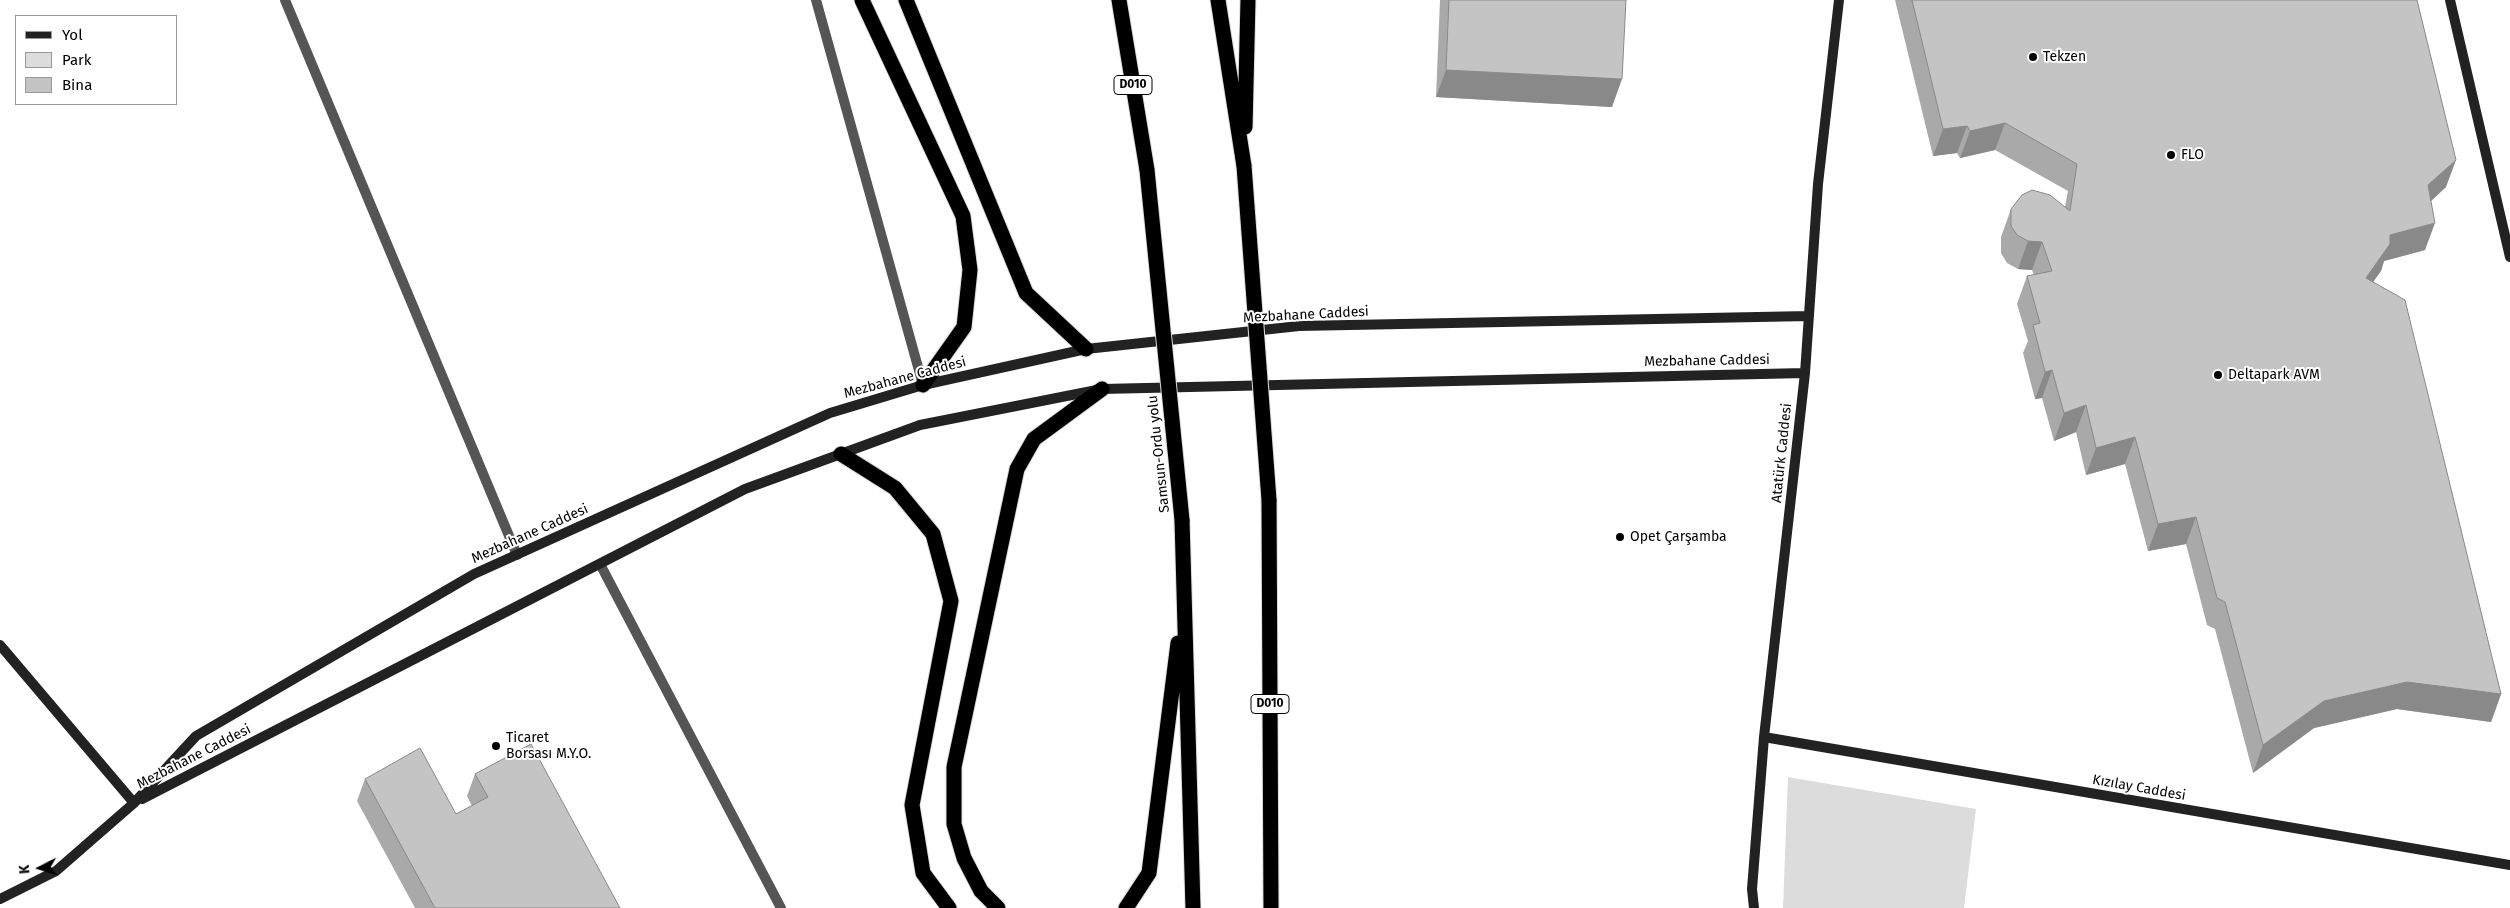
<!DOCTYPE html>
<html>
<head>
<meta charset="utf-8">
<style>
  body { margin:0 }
  #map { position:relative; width:2510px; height:908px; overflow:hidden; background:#fff; font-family:"Fira Sans",sans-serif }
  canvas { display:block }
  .legend { position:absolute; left:15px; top:15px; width:162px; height:90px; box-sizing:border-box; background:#fff; border:1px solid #999; margin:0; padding:6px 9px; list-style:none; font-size:15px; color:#000 }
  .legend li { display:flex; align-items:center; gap:10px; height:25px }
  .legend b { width:25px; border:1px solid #999 }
  .north { position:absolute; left:15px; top:843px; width:50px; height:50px; -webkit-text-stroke:4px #fff; paint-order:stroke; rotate:265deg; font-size:14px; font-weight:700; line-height:20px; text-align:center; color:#000 }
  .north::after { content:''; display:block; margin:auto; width:18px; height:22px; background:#000; clip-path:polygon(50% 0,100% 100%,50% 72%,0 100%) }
</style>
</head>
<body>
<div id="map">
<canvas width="2510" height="908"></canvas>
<ul class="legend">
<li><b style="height:6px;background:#222"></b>Yol</li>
<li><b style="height:14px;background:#dcdcdc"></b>Park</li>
<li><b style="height:14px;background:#c4c4c4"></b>Bina</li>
</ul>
<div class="north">K</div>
</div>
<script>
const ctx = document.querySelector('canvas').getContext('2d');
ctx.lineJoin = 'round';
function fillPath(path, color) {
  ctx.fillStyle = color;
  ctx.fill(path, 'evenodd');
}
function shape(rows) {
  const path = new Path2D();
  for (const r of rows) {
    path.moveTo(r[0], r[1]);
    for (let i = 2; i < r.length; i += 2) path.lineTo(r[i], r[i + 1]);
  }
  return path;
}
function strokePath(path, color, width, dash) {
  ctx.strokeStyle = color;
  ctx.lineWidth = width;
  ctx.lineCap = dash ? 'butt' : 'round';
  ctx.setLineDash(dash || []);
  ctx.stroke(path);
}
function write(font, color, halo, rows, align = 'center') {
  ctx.font = font + ' "Fira Sans",sans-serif';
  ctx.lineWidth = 4;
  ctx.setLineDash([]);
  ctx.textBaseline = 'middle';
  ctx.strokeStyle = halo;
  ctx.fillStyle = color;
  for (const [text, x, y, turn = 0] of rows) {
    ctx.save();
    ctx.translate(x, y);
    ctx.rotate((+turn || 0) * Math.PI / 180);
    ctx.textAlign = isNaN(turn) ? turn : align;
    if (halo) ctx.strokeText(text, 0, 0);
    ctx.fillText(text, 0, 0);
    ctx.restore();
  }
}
const green = shape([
  [1788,777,1976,809,1964,908,1783,908]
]);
const street = shape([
  [285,0,517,555],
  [816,0,923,385],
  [600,564,781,908]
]);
const secondary = shape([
  [2450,0,2510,257],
  [0,645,134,803],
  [1764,737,2510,865],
  [142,799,745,489,920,425,1102,389,1805,373],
  [0,899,56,871,134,803,196,736,474,574,830,413,923,385,1086,349,1299,326,1809,316],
  [1754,908,1752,889,1764,737,1805,373,1818,184,1839,0]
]);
const highway = shape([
  [862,0,963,216,970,270,964,327,923,385],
  [906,0,1026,293,1086,349],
  [1119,0,1147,170],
  [1218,0,1244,166],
  [1245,127,1248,0],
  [841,454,895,488,933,534,951,601,912,805,923,873,949,908],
  [1269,500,1271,908],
  [1182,520,1193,908],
  [998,908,981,891,964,858,954,824,954,767,1017,469,1034,439,1102,389],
  [1126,908,1149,873,1178,643]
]);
const highwayBridge = shape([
  [1244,166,1269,500],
  [1147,170,1182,520]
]);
const wall = shape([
  [1440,0,1626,0,1612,107,1436,97],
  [1895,0,2417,0,2446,187,2431,201,2425,250,2384,261,2381,271,2372,282,2501,694,2491,722,2397,709,2314,728,2253,773,2215,629,2207,625,2186,544,2148,551,2125,464,2086,475,2076,432,2054,441,2042,398,2035,399,2023,353,2028,341,2017,304,2027,276,2034,275,2032,270,2018,269,2007,263,2001,253,2001,237,2011,209,2065,207,2068,191,1995,150,1960,158,1957,153,1933,156],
  [475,774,620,908,415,908,357,801,365,779,456,814,472,806,467,796]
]);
const shadedWall = shape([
  [1446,70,1622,79,1612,107,1436,97],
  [2005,123,1995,150,1960,158,1970,131],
  [1967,126,1957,153,1933,156,1943,129],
  [2456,160,2446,187,2419,212,2428,185],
  [2435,223,2425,250,2384,261,2381,271,2356,306,2366,278,2390,235],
  [2028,241,2042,242,2032,270,2018,269],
  [2052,370,2042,398,2035,399,2045,372],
  [2086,405,2076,432,2054,441,2064,413],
  [2135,437,2125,464,2086,475,2096,448],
  [2196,517,2186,544,2148,551,2158,524],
  [2407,682,2501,694,2491,722,2397,709,2314,728,2253,773,2263,745,2324,701]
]);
const building = shape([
  [1449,0,1626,0,1622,79,1446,70,1449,0],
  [1912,0,2417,0,2456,160,2428,185,2435,223,2390,235,2390,244,2366,278,2405,300,2501,694,2407,682,2324,701,2263,745,2225,602,2217,598,2196,517,2158,524,2135,437,2096,448,2086,405,2064,413,2052,370,2045,372,2033,325,2040,323,2027,276,2052,271,2042,242,2028,241,2017,235,2011,226,2011,209,2022,195,2032,190,2050,195,2070,211,2077,164,2005,123,1970,131,1967,126,1943,129,1912,0],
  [531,744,620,908,435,908,365,779,420,748,456,814,488,797,475,774,531,744]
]);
const markers = [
  [2033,57,5,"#000"],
  [2171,155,5,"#000"],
  [2218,375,5,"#000"],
  [1620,537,5,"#000"],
  [496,746,5,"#000"]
];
const shields = [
  [1133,85,38],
  [1270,704,38]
];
const shieldNames = [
  ["D010",1133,85],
  ["D010",1270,704]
];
const poiNames = [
  ["Tekzen",2043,57],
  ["FLO",2181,155],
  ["Deltapark AVM",2228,375],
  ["Opet Çarşamba",1630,537],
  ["Ticaret",506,738],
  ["Borsası M.Y.O.",506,754]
];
const streetNames = [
  ["Mezbahane Caddesi",1306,315,-3],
  ["Mezbahane Caddesi",1707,361,-1],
  ["Mezbahane Caddesi",905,378,-15],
  ["Atatürk Caddesi",1782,453,-84],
  ["Samsun-Ordu yolu",1159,454,-96],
  ["Mezbahane Caddesi",530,534,-24],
  ["Mezbahane Caddesi",194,757,-27],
  ["Kızılay Caddesi",2139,788,10]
];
fillPath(green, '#dcdcdc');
strokePath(highway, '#dbdbdb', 17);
strokePath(street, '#555', 10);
strokePath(secondary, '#222', 10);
strokePath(highway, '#000', 15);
strokePath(highwayBridge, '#dbdbdb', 17, []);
strokePath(highwayBridge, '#000', 15);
fillPath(wall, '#a9a9a9');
fillPath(shadedWall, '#898989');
fillPath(building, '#c4c4c4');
strokePath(building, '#898989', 1);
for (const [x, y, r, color] of markers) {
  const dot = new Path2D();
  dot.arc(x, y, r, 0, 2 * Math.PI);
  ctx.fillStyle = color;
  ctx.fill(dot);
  strokePath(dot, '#fff', 2);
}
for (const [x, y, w] of shields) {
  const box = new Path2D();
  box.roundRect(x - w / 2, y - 9.5, w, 19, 4);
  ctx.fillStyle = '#fff';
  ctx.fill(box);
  strokePath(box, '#000', 1);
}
write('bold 12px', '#000', null, shieldNames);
write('14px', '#000', '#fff', poiNames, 'left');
write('14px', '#000', '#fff', streetNames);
</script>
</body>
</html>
